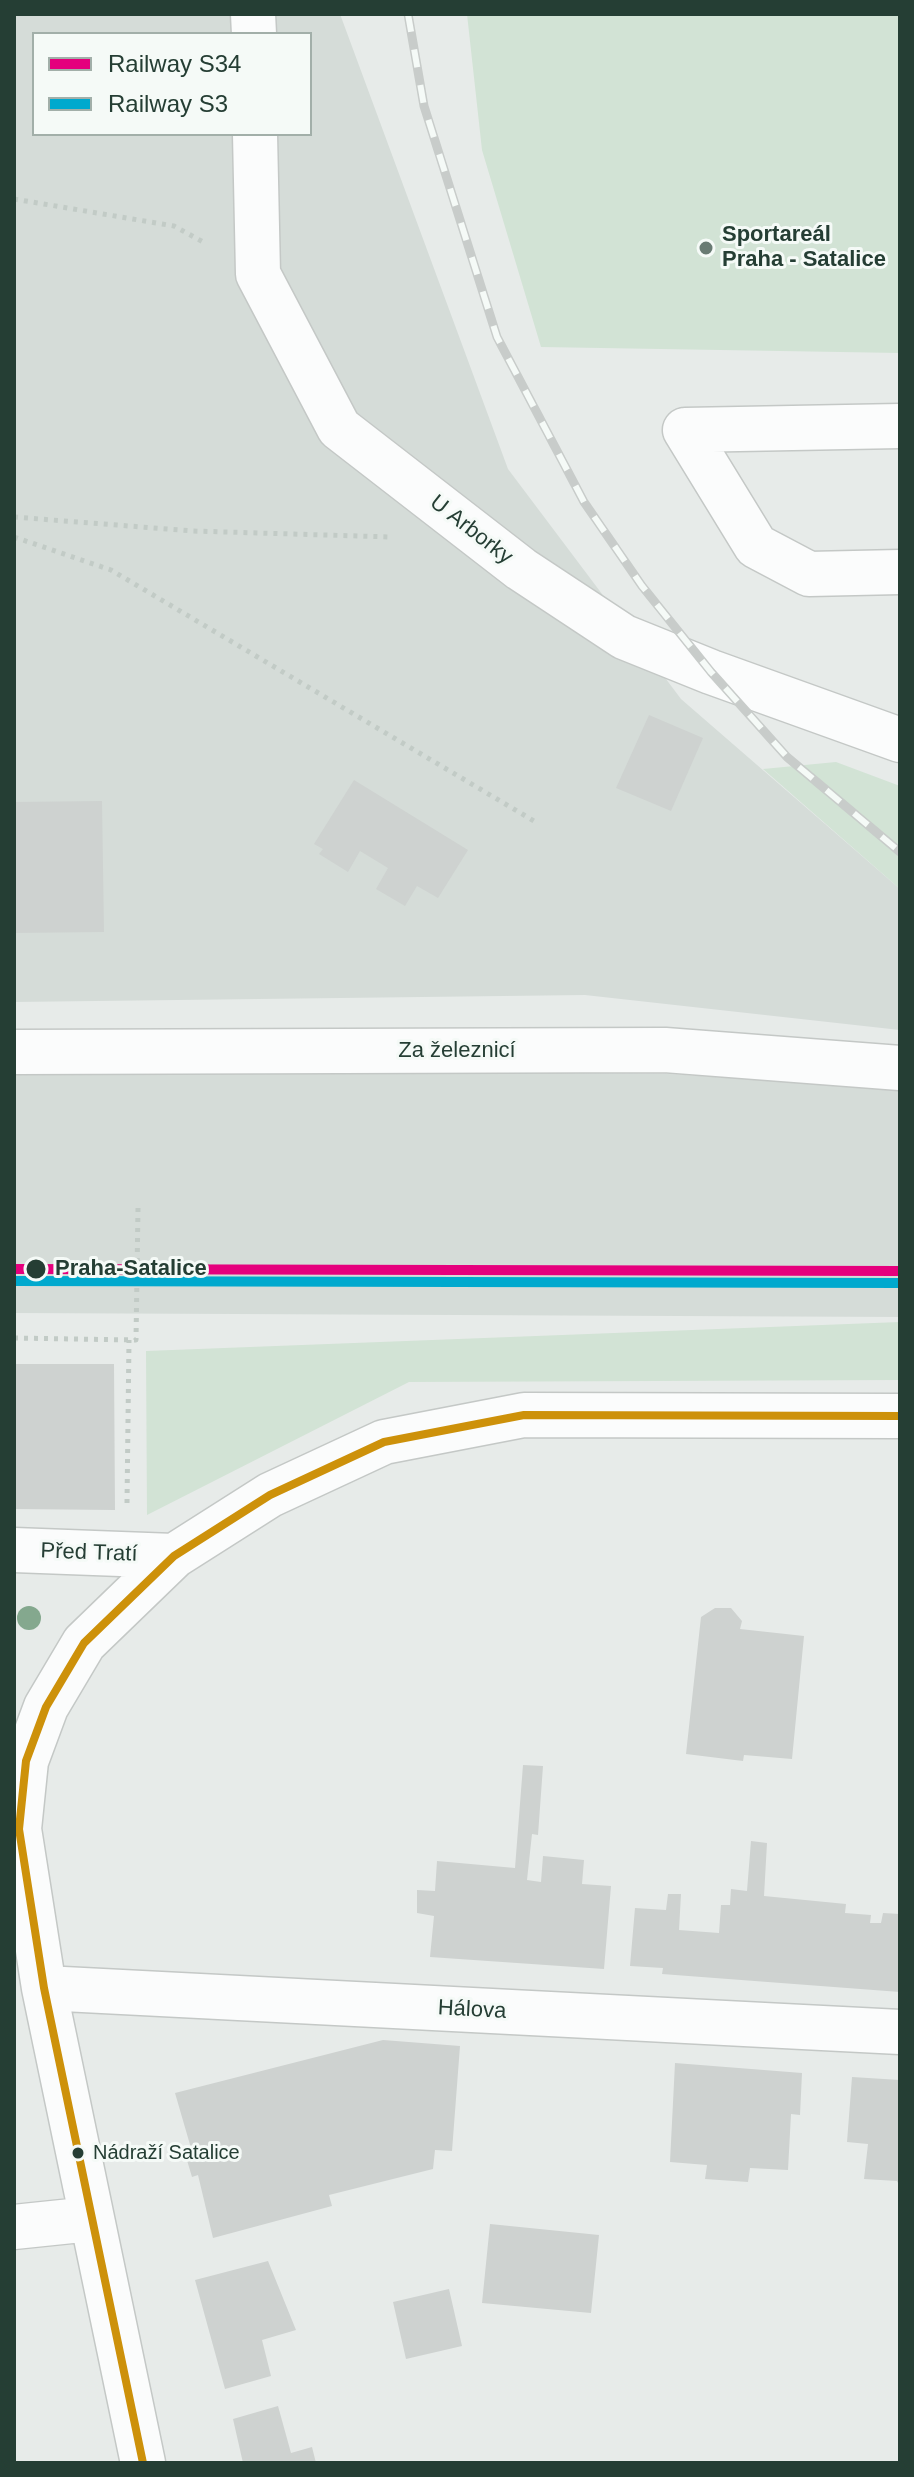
<!DOCTYPE html>
<html>
<head>
<meta charset="utf-8">
<style>
  body { margin:0 }
  #map { position:relative; width:914px; height:2477px; overflow:hidden; background:#e7ebe9; font-family:Arial,sans-serif }
  canvas { display:block }
  .frame { position:absolute; inset:0; border:16px solid #253e34; pointer-events:none }
  .legend { position:absolute; left:32px; top:32px; width:280px; height:104px; box-sizing:border-box; background:#f5faf7; border:2px solid #a2afa9; margin:0; padding:10px 14px; list-style:none; font-size:24px; color:#253e34 }
  .legend li { display:flex; align-items:center; gap:16px; height:40px }
  .legend b { width:40px; border:2px solid #a2afa9 }
</style>
</head>
<body>
<div id="map">
<canvas width="914" height="2477"></canvas>
<div class="frame"></div>
<ul class="legend">
<li><b style="height:10px;background:#e5007d"></b>Railway S34</li>
<li><b style="height:10px;background:#00a9ce"></b>Railway S3</li>
</ul>
</div>
<script>
const ctx = document.querySelector('canvas').getContext('2d');
ctx.lineJoin = 'round';
function fillPath(path, color) {
  ctx.fillStyle = color;
  ctx.fill(path, 'evenodd');
}
function shape(rows) {
  const path = new Path2D();
  for (const r of rows) {
    path.moveTo(r[0], r[1]);
    for (let i = 2; i < r.length; i += 2) path.lineTo(r[i], r[i + 1]);
  }
  return path;
}
function strokePath(path, color, width, dash) {
  ctx.strokeStyle = color;
  ctx.lineWidth = width;
  ctx.lineCap = dash ? 'butt' : 'round';
  ctx.setLineDash(dash || []);
  ctx.stroke(path);
}
function write(font, color, halo, rows, align = 'center') {
  ctx.font = font + ' Arial,sans-serif';
  ctx.lineWidth = 6;
  ctx.setLineDash([]);
  ctx.textBaseline = 'middle';
  ctx.strokeStyle = halo;
  ctx.fillStyle = color;
  for (const [text, x, y, turn = 0] of rows) {
    ctx.save();
    ctx.translate(x, y);
    ctx.rotate((+turn || 0) * Math.PI / 180);
    ctx.textAlign = isNaN(turn) ? turn : align;
    if (halo) ctx.strokeText(text, 0, 0);
    ctx.fillText(text, 0, 0);
    ctx.restore();
  }
}
const built = shape([
  [14,14,340,14,508,469,681,699,900,889,900,1030,585,995,14,1002],
  [34,34,310,34,310,134,34,134],
  [14,1068,669,1074,900,1089,900,1317,14,1313]
]);
const green = shape([
  [467,14,900,14,900,353,541,347,482,150],
  [836,762,900,786,900,889,763,769],
  [900,1322,900,1380,409,1382,147,1515,146,1351]
]);
const building = shape([
  [649,715,703,738,671,811,616,788],
  [354,780,468,850,438,898,417,886,405,906,376,889,388,868,360,851,348,872,319,854,323,849,314,844],
  [102,801,104,932,14,933,14,802],
  [14,1364,114,1364,115,1510,14,1509],
  [715,1608,731,1608,742,1621,740,1629,804,1636,792,1759,744,1755,743,1761,686,1754,701,1617],
  [523,1765,543,1766,538,1835,532,1834,527,1880,541,1882,543,1856,584,1860,582,1884,611,1886,604,1969,430,1957,434,1916,417,1913,417,1890,435,1891,437,1861,515,1868],
  [751,1841,767,1843,764,1896,846,1904,845,1913,871,1915,870,1923,881,1923,883,1913,900,1914,900,1992,662,1974,663,1968,630,1966,635,1908,666,1910,668,1894,681,1894,679,1930,719,1933,721,1905,730,1905,731,1889,747,1891],
  [383,2040,460,2046,452,2151,435,2150,433,2169,329,2195,332,2206,213,2238,198,2175,192,2177,186,2157,193,2155,175,2093],
  [675,2063,802,2073,800,2115,791,2114,788,2170,750,2168,748,2182,705,2179,707,2165,670,2162],
  [852,2077,900,2080,900,2187,897,2181,864,2179,868,2144,847,2142],
  [490,2224,599,2235,591,2313,482,2303],
  [268,2261,296,2330,262,2340,271,2376,225,2389,195,2280],
  [449,2289,462,2346,406,2359,393,2302],
  [278,2406,291,2453,312,2447,316,2463,243,2463,233,2419]
]);
const path = shape([
  [14,199,174,226,205,243],
  [14,517,193,531,391,537],
  [14,537,111,570,534,821],
  [14,1338,136,1340,138,1208],
  [127,1503,129,1340]
]);
const minor = shape([
  [253,14,254,34],
  [255,134,258,274,339,428,521,569,624,637,711,672,900,740],
  [685,430,756,546,809,574,900,572],
  [685,430,900,426],
  [14,1052,665,1050,900,1068],
  [14,1550,174,1556],
  [44,1988,900,2032],
  [14,2227,91,2219],
  [143,2463,44,1988,19,1829,26,1761,46,1707,84,1643,174,1556,270,1495,384,1442,524,1415,900,1416]
]);
const rail = shape([
  [408,14,424,106,497,337,584,502,642,586,711,672,787,757,900,852]
]);
const bus1 = shape([
  [143,2463,44,1988,19,1829,26,1761,46,1707,84,1643,174,1556,270,1495,384,1442,524,1415,900,1416]
]);
const rail1 = shape([
  [14,1269,900,1271]
]);
const rail2 = shape([
  [14,1281,900,1283]
]);
const trees = [
  [29,1618]
];
const markers = [
  [706,248,8,"#697b73"],
  [36,1269,11,"#253e34"],
  [78,2153,7,"#253e34"]
];
const busNames = [
  ["Nádraží Satalice",93,2153]
];
const poiNames = [
  ["Sportareál",722,235],
  ["Praha - Satalice",722,260]
];
const streetNames = [
  ["U Arborky",471,530,38],
  ["Za železnicí",457,1051],
  ["Před Tratí",89,1553,2],
  ["Hálova",472,2010,3]
];
const stopNames = [
  ["Praha-Satalice",55,1269]
];
fillPath(built, '#d5dcd8');
fillPath(green, '#d2e3d5');
fillPath(building, '#ced2d0');
strokePath(minor, '#c4c8c6', 47);
strokePath(path, '#c2cbc6', 5, [4, 6]);
strokePath(minor, '#fbfcfc', 44);
strokePath(rail, '#c8ccca', 9);
strokePath(rail, '#f5faf7', 6, [18]);
strokePath(bus1, '#cd910a', 8);
strokePath(rail1, '#e5007d', 10);
strokePath(rail2, '#00a9ce', 10);
ctx.fillStyle = '#84a88e';
for (const [x, y] of trees) {
  ctx.beginPath();
  ctx.arc(x, y, 12, 0, 2 * Math.PI);
  ctx.fill();
}
for (const [x, y, r, color] of markers) {
  const dot = new Path2D();
  dot.arc(x, y, r, 0, 2 * Math.PI);
  ctx.fillStyle = color;
  ctx.fill(dot);
  strokePath(dot, '#f5faf7', 3);
}
write('20px', '#253e34', '#f5faf7', busNames, 'left');
write('bold 22px', '#253e34', '#f5faf7', poiNames, 'left');
write('22px', '#253e34', '#f5faf7', streetNames);
write('bold 22px', '#253e34', '#f5faf7', stopNames, 'left');
</script>
</body>
</html>
